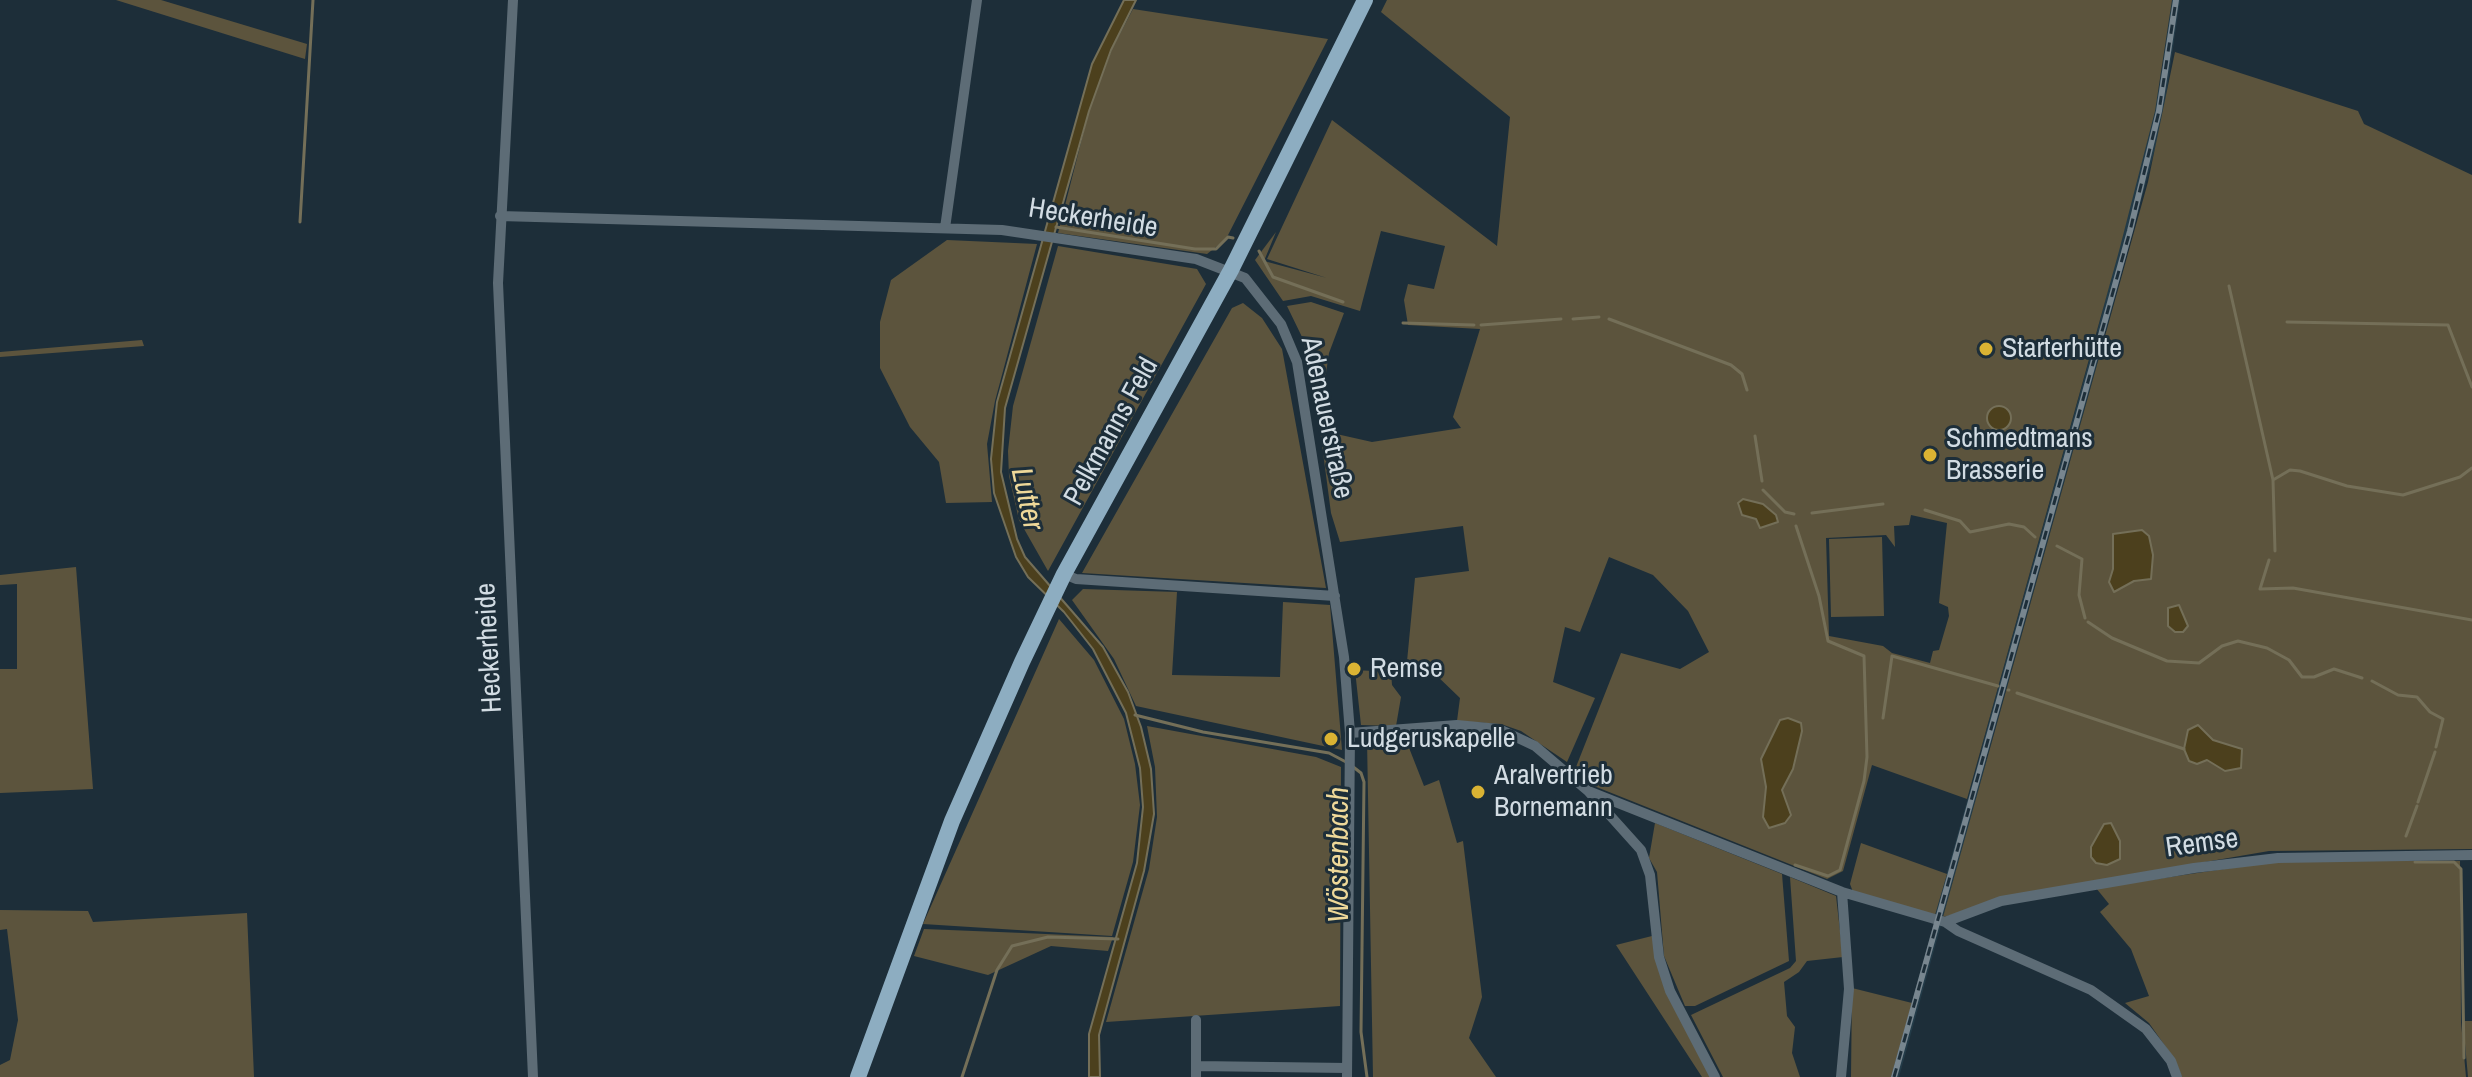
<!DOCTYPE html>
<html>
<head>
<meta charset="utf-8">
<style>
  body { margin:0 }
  canvas { display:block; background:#1d2e39 }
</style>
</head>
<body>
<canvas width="2472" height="1077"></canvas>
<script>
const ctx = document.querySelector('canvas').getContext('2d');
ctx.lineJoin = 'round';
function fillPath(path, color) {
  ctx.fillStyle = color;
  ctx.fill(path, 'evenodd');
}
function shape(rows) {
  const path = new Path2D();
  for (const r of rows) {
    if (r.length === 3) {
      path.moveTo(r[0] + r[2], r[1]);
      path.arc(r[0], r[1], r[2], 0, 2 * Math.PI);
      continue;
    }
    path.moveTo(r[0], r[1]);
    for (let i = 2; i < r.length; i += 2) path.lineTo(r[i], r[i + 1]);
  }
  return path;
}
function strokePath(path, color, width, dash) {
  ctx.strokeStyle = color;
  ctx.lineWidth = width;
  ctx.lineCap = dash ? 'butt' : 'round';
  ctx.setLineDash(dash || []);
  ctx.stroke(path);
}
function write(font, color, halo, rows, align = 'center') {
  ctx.font = font + ' "Archivo Narrow",sans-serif';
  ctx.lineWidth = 6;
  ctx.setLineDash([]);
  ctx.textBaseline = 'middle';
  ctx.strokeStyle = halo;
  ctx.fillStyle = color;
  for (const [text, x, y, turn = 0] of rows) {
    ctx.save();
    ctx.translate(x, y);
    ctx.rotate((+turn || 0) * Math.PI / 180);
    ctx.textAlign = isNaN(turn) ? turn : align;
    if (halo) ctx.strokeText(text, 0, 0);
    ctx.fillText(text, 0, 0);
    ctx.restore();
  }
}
const built = shape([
  [2172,0,2180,0,2162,123,2106,331,2097,332,2159,87],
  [2095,339,2104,339,1988,754,1981,750],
  [1980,755,1987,759,1969,826,1943,917,1935,915],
  [1934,923,1941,925,1899,1077,1891,1077]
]);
const green = shape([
  [116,0,161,0,307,44,305,59],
  [1387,0,2172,0,2155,111,2119,251,1967,799,1872,765,1843,871,1827,879,1594,786,1576,774,1576,767,1621,653,1680,669,1709,652,1688,611,1653,575,1609,557,1580,632,1565,627,1553,682,1595,698,1567,762,1521,731,1501,724,1457,721,1460,698,1434,673,1406,672,1415,578,1469,571,1463,526,1340,542,1331,513,1316,399,1303,339,1287,306,1311,302,1344,313,1329,353,1323,393,1332,433,1372,442,1461,428,1453,417,1480,329,1408,325,1404,300,1408,284,1434,289,1445,246,1381,231,1360,311,1311,296,1283,301,1255,260,1276,232,1264,261,1327,278,1267,259,1332,120,1497,246,1510,117,1381,12],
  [1911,515,1947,523,1939,603,1948,607,1949,616,1939,650,1933,651,1930,663,1892,653,1883,646,1829,636,1826,538,1886,535,1895,547,1894,526,1909,525],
  [1133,9,1328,39,1226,239,1207,254,1058,233,1089,111,1112,49],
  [2175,52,2358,111,2364,124,2472,175,2472,849,2269,851,2088,882,1943,917,2148,182],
  [947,240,1037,244,995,401,987,444,992,502,946,503,939,462,910,427,880,368,880,322,891,280],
  [1058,246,1197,269,1206,284,1048,571,1019,520,1009,476,1008,451,1013,406],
  [1243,303,1262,318,1282,349,1326,588,1082,573,1232,308],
  [142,340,144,346,0,357,0,352],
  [1882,537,1884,616,1831,617,1829,539],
  [76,567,93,789,0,793,0,669,17,669,17,584,0,585,0,575],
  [1083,589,1177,592,1172,675,1280,677,1283,602,1330,605,1342,750,1136,706,1114,659,1072,600],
  [1059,619,1094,660,1124,719,1135,764,1140,805,1133,862,1112,936,923,924],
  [1355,670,1391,672,1392,685,1401,697,1396,726,1361,725],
  [1147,726,1316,757,1341,767,1340,1006,1106,1022,1149,869,1157,817,1155,767],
  [1404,735,1424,786,1439,780,1457,843,1463,841,1482,997,1469,1038,1496,1077,1373,1077,1367,739],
  [1655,823,1782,874,1789,961,1695,1006,1685,1006,1664,956,1657,872,1649,858],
  [1861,843,1947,874,1935,915,1853,892,1850,884],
  [2278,861,2460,861,2461,1022,2466,1077,2182,1077,2175,1060,2149,1023,2125,1003,2149,996,2131,949,2100,912,2109,904,2096,888],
  [1790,877,1836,896,1843,957,1807,961,1799,972,1784,982,1787,1016,1795,1027,1792,1053,1800,1077,1723,1077,1691,1015,1790,968,1796,961],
  [0,910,88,911,93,922,247,913,254,1077,0,1077,0,1065,10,1060,18,1020,7,929,0,930],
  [924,929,1023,933,1113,937,1108,951,1051,946,988,975,914,956],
  [1652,936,1711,1077,1702,1077,1616,945],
  [1852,988,1912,1003,1891,1077,1851,1077],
  [2463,1021,2472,1021,2472,1077,2468,1077]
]);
const water = shape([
  [1124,0,1136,0,1111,50,1089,111,1005,408,1001,472,1017,539,1025,557,1103,647,1128,692,1141,727,1151,769,1154,814,1144,871,1099,1035,1100,1077,1089,1077,1089,1034,1137,863,1143,807,1140,768,1126,713,1093,649,1064,612,1028,577,1016,557,994,493,991,459,997,402,1092,64,1124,0],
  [1999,418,12],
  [1743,499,1763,504,1776,515,1778,522,1760,528,1756,519,1742,515,1738,503,1743,499],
  [2142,530,2149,536,2153,555,2151,579,2134,581,2114,592,2109,582,2113,569,2113,534,2142,530],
  [2179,605,2188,626,2183,632,2175,632,2168,626,2168,608,2179,605],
  [1788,718,1801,723,1802,731,1793,769,1782,790,1791,815,1785,823,1769,828,1763,817,1766,787,1761,759,1780,720,1788,718],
  [2198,725,2213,740,2242,749,2241,768,2225,771,2207,760,2197,764,2189,761,2184,749,2188,730,2198,725],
  [2111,823,2120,841,2120,859,2107,865,2096,863,2091,857,2091,847,2104,824,2111,823]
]);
const stream = shape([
  [300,222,313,0],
  [1056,227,1195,249,1216,249,1228,237,1233,238],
  [1259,251,1273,277,1343,302],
  [2229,286,2273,480,2275,551],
  [1573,319,1599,317],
  [1609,319,1731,365,1742,374,1747,390],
  [2287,322,2448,325,2472,387],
  [1403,323,1474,325],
  [1481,325,1561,319],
  [1755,436,1762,481],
  [2273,480,2290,470,2300,471,2347,486,2403,495,2460,477,2472,468],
  [1763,490,1785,512,1794,514],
  [1925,510,1960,521,1970,532,2009,524,2024,527,2035,537],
  [1812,513,1883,504],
  [2057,546,2082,559,2079,595,2085,618],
  [2269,560,2260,589,2293,588,2472,620],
  [2088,622,2112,638,2167,661,2199,663,2222,646,2238,641,2267,648,2289,660,2302,677,2314,677,2334,669,2362,678],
  [2372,681,2398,695,2417,697,2430,712,2443,719,2436,747],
  [2008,690,2009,690],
  [2017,693,2184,749],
  [1135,715,1203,732,1329,753,1346,762],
  [1883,718,1892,656,1998,686],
  [1352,766,1361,773,1364,782,1361,1032,1367,1077],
  [2418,802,2435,752],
  [2406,836,2417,806],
  [2415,862,2454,862,2461,869,2464,1058],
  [1795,865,1828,876,1840,870,1864,781,1867,757,1864,656,1828,641,1819,596,1796,526],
  [962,1077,997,970,1012,946,1048,937,1118,939]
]);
const minor = shape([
  [513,0,498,283,533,1077],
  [500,216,1002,230,1196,259,1245,278,1281,324,1297,362,1344,657,1350,733,1347,1077],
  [945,228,977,0],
  [1064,574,1076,579,1335,596],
  [1350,733,1457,725,1499,729,1535,746,1588,791,1641,850,1650,875,1659,957,1670,991,1715,1077],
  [1588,791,1842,892,1945,922,1958,931,2091,990,2146,1029,2171,1061,2177,1077],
  [1945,922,2001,901,2194,868,2278,858,2472,855],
  [1196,1066,1347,1068],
  [1196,1077,1196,1020],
  [1841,1077,1849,989,1842,892]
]);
const primary = shape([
  [858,1077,952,821,1022,662,1064,574,1231,270,1365,0]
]);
const rail = shape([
  [1894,1077,2130,231,2159,111,2176,0]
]);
const markers = [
  [1986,349,8,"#dab333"],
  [1930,455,8,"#dab333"],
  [1354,669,8,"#dab333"],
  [1331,739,8,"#dab333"],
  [1478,792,8,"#dab333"]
];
const streetNames = [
  ["Heckerheide",1093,219,9],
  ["Adenauerstraße",1326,418,78],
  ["Pelkmanns Feld",1112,432,-61],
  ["Heckerheide",490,648,-93],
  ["Remse",2202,844,-8]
];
const poiNames = [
  ["Starterhütte",2002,349],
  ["Schmedtmans",1946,439],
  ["Brasserie",1946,471],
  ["Remse",1370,669],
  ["Ludgeruskapelle",1347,739],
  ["Aralvertrieb",1494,776],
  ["Bornemann",1494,808]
];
const waterNames = [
  ["Lutter",1026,499,78],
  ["Wöstenbach",1340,855,-90]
];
fillPath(built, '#233b48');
fillPath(green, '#5c543d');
fillPath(water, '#4c401d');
strokePath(water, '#746f58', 2);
strokePath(stream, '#746f58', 3);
strokePath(minor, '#5d6c76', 10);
strokePath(primary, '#8dadc1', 16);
strokePath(rail, '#78868f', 6);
strokePath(rail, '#1d2e39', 3, [9]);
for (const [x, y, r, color] of markers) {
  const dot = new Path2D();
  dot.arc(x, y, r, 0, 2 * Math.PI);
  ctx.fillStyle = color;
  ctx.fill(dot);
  strokePath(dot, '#1d2e39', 3);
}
write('28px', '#d2dce3', '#1d2e39', streetNames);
write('28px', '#d2dce3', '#1d2e39', poiNames, 'left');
write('italic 30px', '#eed899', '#1d2e39', waterNames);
</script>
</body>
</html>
